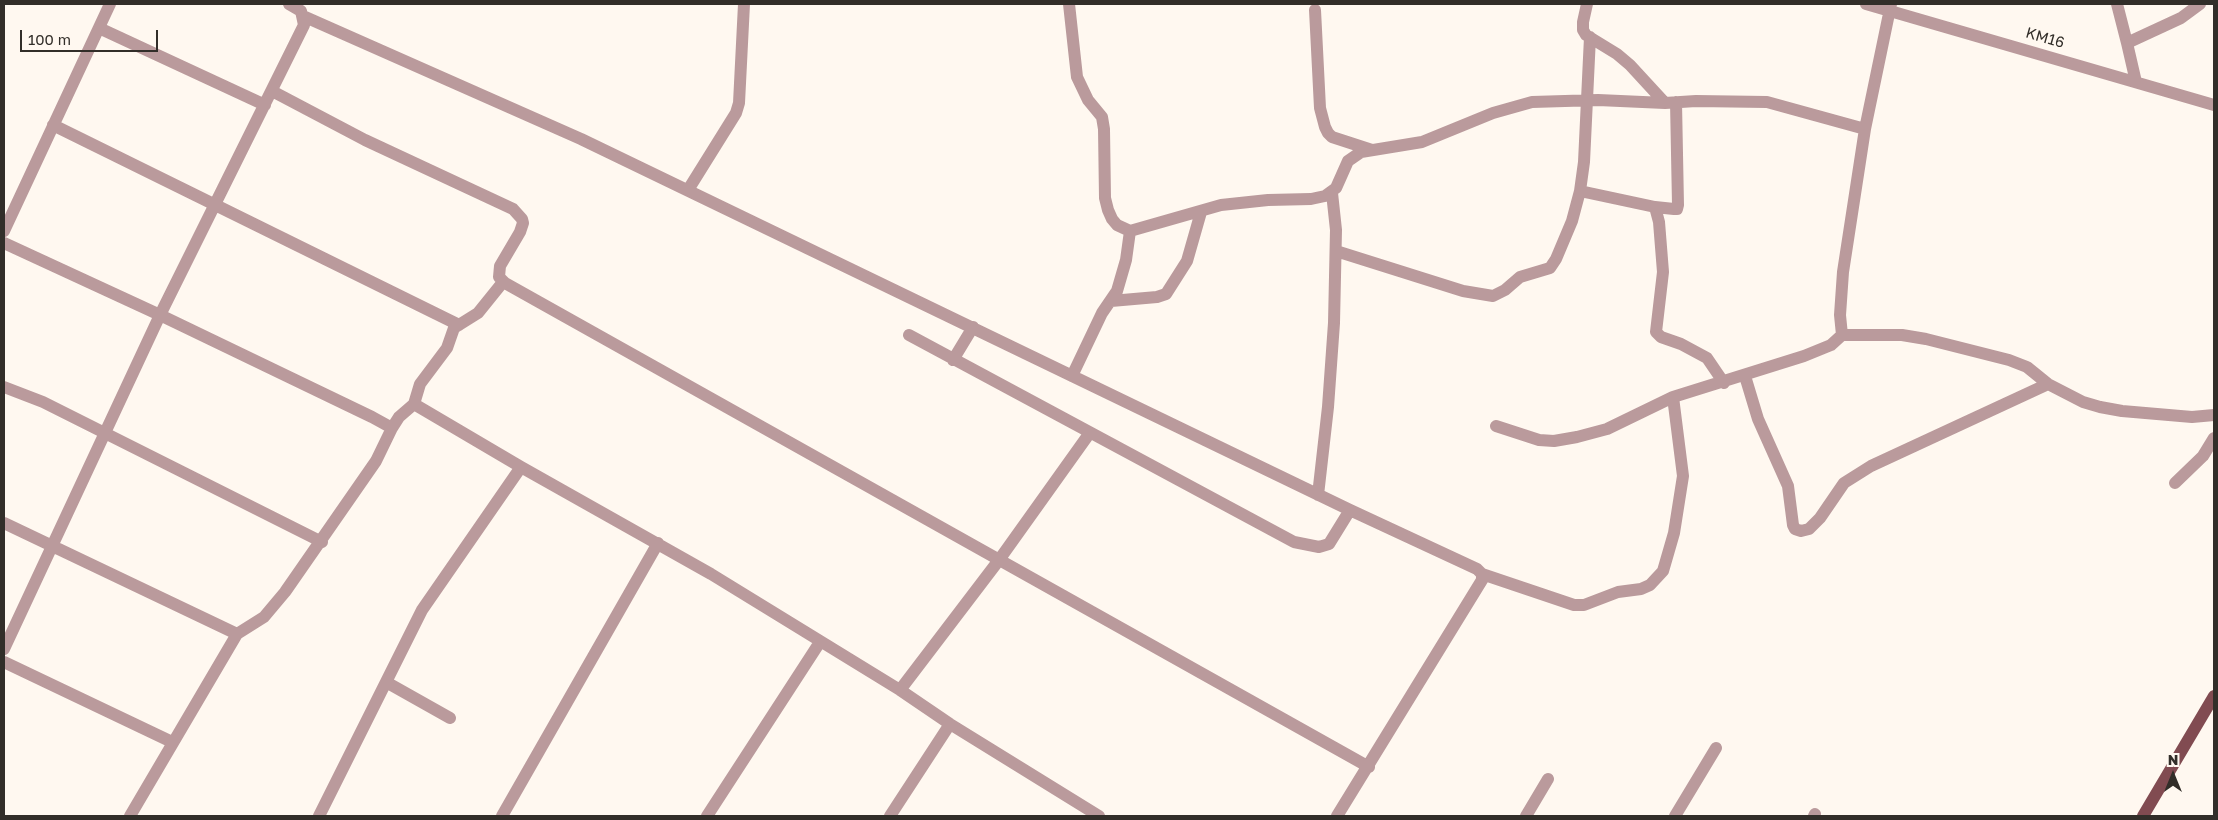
<!DOCTYPE html>
<html>
<head>
<meta charset="utf-8">
<style>
  body { margin:0 }
  #map { position:relative; width:2218px; height:820px; overflow:hidden; background:#fff8f0; font-family:"Golos Text",sans-serif }
  canvas { display:block }
  .frame { position:absolute; inset:0; border:5px solid #322e29; pointer-events:none }
  .north { position:absolute; left:2148px; top:750px; width:50px; height:50px; -webkit-text-stroke:4px #fff8f0; paint-order:stroke; rotate:0deg; font-size:14px; font-weight:700; line-height:20px; text-align:center; color:#322e29 }
  .north::after { content:''; display:block; margin:auto; width:18px; height:22px; background:#322e29; clip-path:polygon(50% 0,100% 100%,50% 72%,0 100%) }
  .scale { position:absolute; left:20px; top:30px; width:138px; height:22px; box-sizing:border-box; border:2px solid #322e29; border-top:0; padding-left:6px; font-size:15px; line-height:18px; white-space:nowrap; color:#322e29; -webkit-text-stroke:4px #fff8f0; paint-order:stroke }
</style>
</head>
<body>
<div id="map">
<canvas width="2218" height="820"></canvas>
<div class="frame"></div>
<div class="north">N</div>
<div class="scale">100 m</div>
</div>
<script>
const ctx = document.querySelector('canvas').getContext('2d');
ctx.lineJoin = 'round';
function shape(rows) {
  const path = new Path2D();
  for (const r of rows) {
    path.moveTo(r[0], r[1]);
    for (let i = 2; i < r.length; i += 2) path.lineTo(r[i], r[i + 1]);
  }
  return path;
}
function strokePath(path, color, width, dash) {
  ctx.strokeStyle = color;
  ctx.lineWidth = width;
  ctx.lineCap = dash ? 'butt' : 'round';
  ctx.setLineDash(dash || []);
  ctx.stroke(path);
}
function write(font, color, halo, rows, align = 'center') {
  ctx.font = font + ' "Golos Text",sans-serif';
  ctx.lineWidth = 5;
  ctx.setLineDash([]);
  ctx.textBaseline = 'middle';
  ctx.strokeStyle = halo;
  ctx.fillStyle = color;
  for (const [text, x, y, turn = 0] of rows) {
    ctx.save();
    ctx.translate(x, y);
    ctx.rotate((+turn || 0) * Math.PI / 180);
    ctx.textAlign = isNaN(turn) ? turn : align;
    if (halo) ctx.strokeText(text, 0, 0);
    ctx.fillText(text, 0, 0);
    ctx.restore();
  }
}
const minor = shape([
  [1069,4,1077,77,1088,100,1102,117,1104,129,1105,198,1108,210,1112,219,1117,225,1130,231,1221,205,1268,200,1311,199,1325,196,1336,188,1348,161,1361,152,1422,142,1493,113,1532,102,1598,100,1665,103,1696,101,1767,102,1865,129],
  [1587,4,1583,22,1583,30,1586,35,1617,54,1630,65,1665,103],
  [1866,4,2214,105],
  [2117,4,2127,43],
  [1315,10,1320,108,1325,127,1328,133,1332,137,1372,150],
  [303,16,581,139,1350,510,1477,569,1482,574,1574,605,1584,605,1618,592,1641,589,1650,585,1663,571,1674,533,1683,476,1673,397],
  [99,28,265,105],
  [2136,82,2127,43,2181,18,2200,4],
  [272,91,365,140,513,209,522,219,523,223,520,232,500,266,499,277,505,283,1369,767],
  [53,125,459,325],
  [688,190,736,113,739,103,744,4],
  [1580,191,1655,207,1659,222,1663,272,1656,332,1661,337,1681,344,1707,358,1724,383],
  [1655,207,1674,209,1677,209,1678,205,1676,102],
  [4,231,110,4],
  [4,243,160,315,372,417,392,428,399,417,414,404,521,467,711,574,900,690,950,724,1099,816],
  [1336,251,1463,291,1493,296,1505,290,1520,277,1550,268,1556,259,1572,221,1580,191,1584,162,1590,37],
  [1111,301,1157,297,1166,294,1187,261,1201,212],
  [909,335,1294,542,1319,547,1329,544,1350,510],
  [1842,335,1902,335,1926,339,2009,360,2027,367,2048,384,2083,402,2100,407,2122,411,2192,417,2214,415],
  [953,360,973,327],
  [1072,376,1102,313,1117,291,1126,260,1130,231],
  [1745,376,1758,419,1788,486,1793,525,1795,529,1801,531,1809,529,1820,518,1844,483,1871,466,2048,384],
  [4,387,43,402,322,542],
  [414,404,420,384,447,348,454,328,478,313,503,282],
  [1496,426,1539,440,1554,441,1577,437,1607,429,1673,397,1804,356,1831,345,1842,335,1840,315,1843,272,1865,129,1891,4],
  [2175,483,2203,456,2214,438],
  [1318,495,1328,407,1334,323,1336,230,1332,193],
  [4,523,237,634],
  [4,649,160,315,304,25,301,11,289,4],
  [4,662,172,742],
  [386,682,450,718],
  [900,690,999,560,1089,434],
  [130,816,237,634,264,617,285,592,376,461,392,428],
  [319,816,422,610,521,467],
  [502,816,658,543],
  [707,816,820,642],
  [890,816,950,724],
  [1337,816,1482,580,1482,574],
  [1526,816,1548,779],
  [1675,816,1716,748],
  [1814,816,1815,814]
]);
const major = shape([
  [2143,816,2214,696]
]);
const streetNames = [
  ["KM16",2045,38,16]
];
strokePath(minor, '#ba9a9c', 12);
strokePath(major, '#814b51', 12);
write('15px', '#322e29', '#fff8f0', streetNames);
</script>
</body>
</html>
